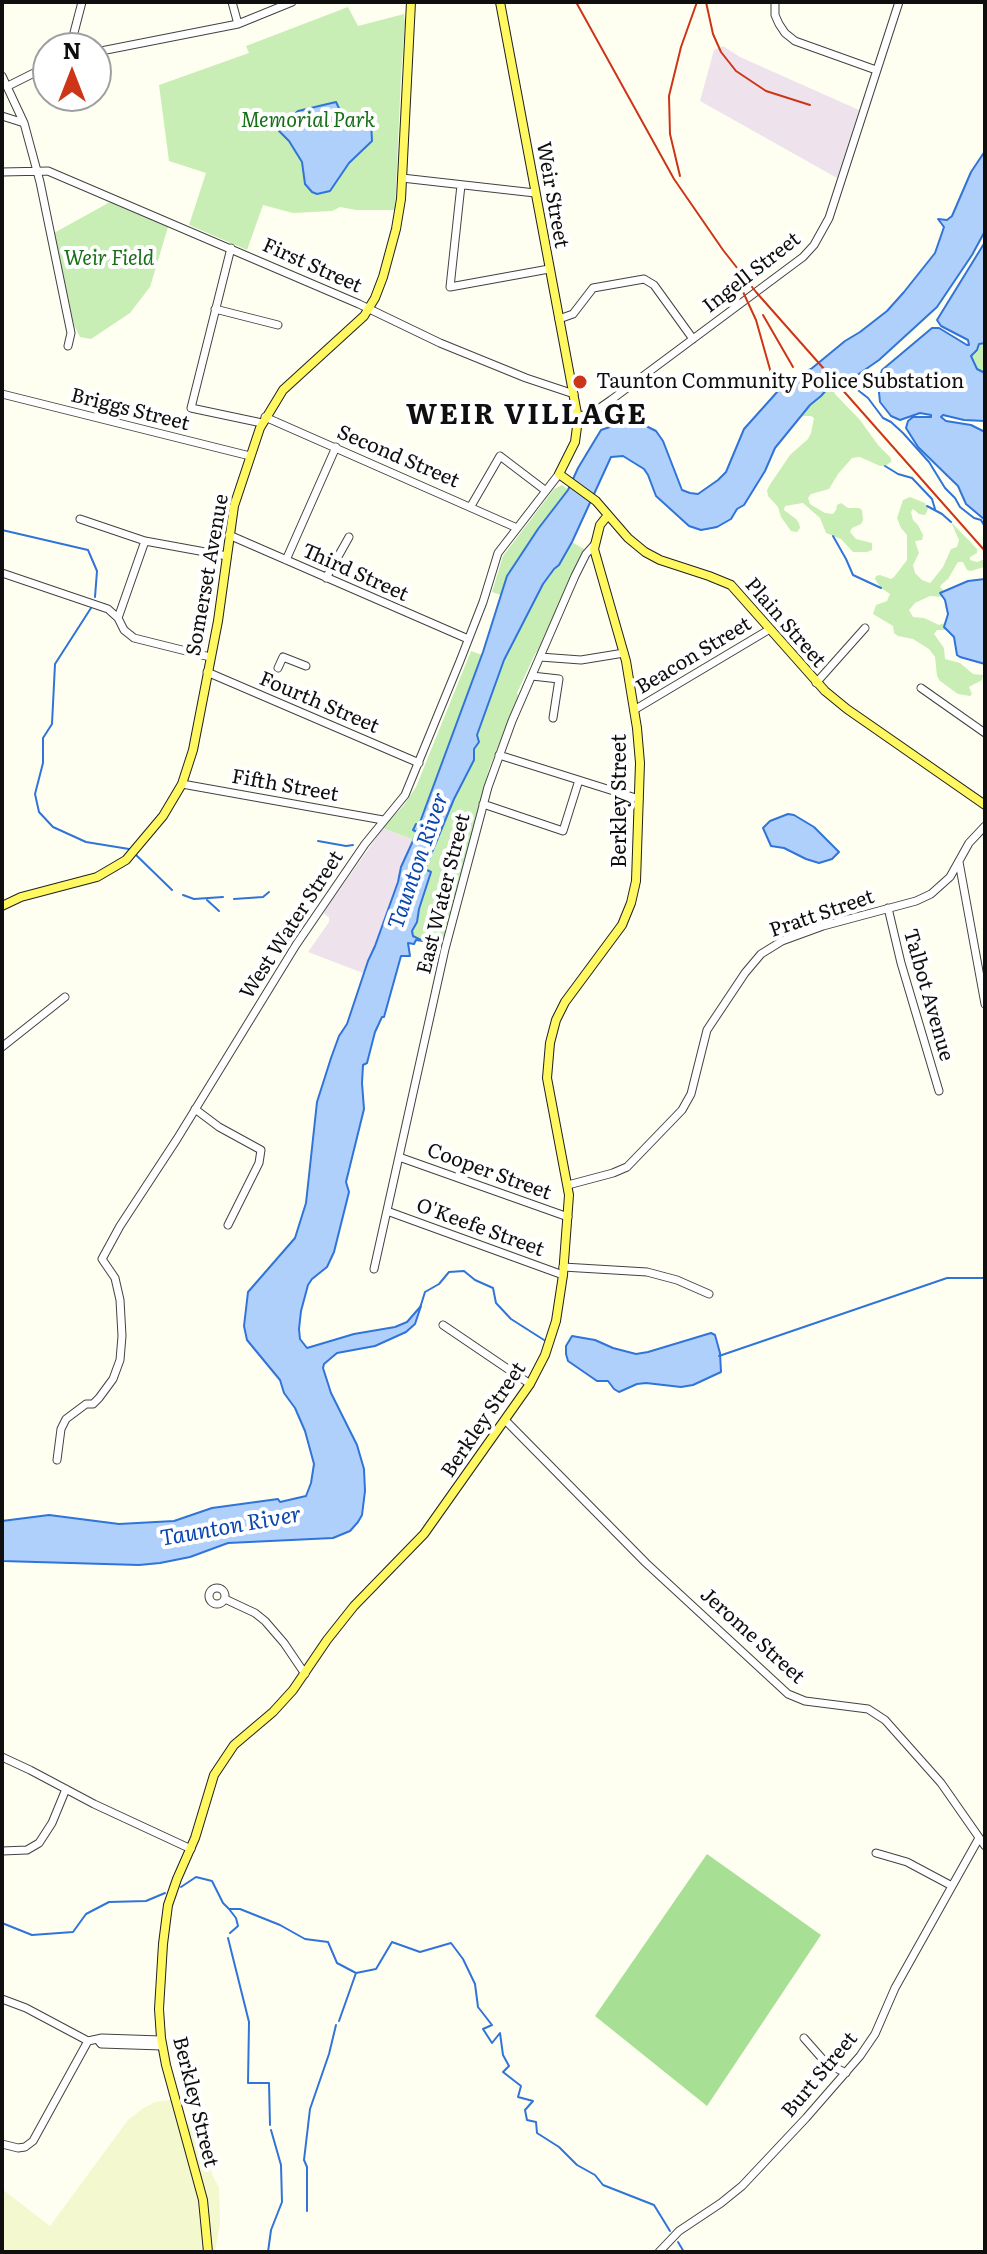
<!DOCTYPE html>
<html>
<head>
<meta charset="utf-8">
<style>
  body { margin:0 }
  #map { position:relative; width:987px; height:2254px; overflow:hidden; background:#fffff1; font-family:Literata,serif }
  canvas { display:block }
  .frame { position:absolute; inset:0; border:4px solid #0f0f0f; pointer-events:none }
  .north { position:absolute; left:32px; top:32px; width:80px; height:80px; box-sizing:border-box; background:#fff; border:2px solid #9f9f9f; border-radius:50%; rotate:0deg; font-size:22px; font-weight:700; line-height:32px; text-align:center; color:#0f0f0f }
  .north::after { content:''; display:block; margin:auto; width:28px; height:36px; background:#cd3519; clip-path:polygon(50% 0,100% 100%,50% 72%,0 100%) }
</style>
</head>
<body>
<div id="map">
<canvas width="987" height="2254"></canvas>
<div class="frame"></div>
<div class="north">N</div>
</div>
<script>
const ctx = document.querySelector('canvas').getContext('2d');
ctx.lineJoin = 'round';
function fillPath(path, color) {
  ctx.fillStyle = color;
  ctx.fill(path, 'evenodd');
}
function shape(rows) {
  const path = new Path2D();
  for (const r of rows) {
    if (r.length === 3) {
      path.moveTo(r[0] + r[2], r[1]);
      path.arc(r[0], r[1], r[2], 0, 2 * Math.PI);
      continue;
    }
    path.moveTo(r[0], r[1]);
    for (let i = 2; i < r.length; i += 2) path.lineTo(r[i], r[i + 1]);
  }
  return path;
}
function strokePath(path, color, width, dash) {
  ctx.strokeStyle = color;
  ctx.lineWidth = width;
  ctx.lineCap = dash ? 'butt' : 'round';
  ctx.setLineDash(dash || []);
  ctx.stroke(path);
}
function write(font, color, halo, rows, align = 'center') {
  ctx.font = font + ' Literata,serif';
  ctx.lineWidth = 8;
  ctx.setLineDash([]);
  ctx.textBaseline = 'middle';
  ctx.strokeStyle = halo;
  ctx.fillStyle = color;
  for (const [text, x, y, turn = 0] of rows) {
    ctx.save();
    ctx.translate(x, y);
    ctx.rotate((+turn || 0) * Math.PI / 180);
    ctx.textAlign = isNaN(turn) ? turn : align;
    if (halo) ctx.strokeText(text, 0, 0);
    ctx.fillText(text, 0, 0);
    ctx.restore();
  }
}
const industrial = shape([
  [723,46,740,57,859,110,837,178,700,101,714,50],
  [383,828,414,840,402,867,375,946,363,973,308,952,329,922,329,917,324,914,324,912]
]);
const farmland = shape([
  [179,2099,185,2121,194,2130,196,2142,204,2155,206,2164,211,2167,212,2175,219,2187,220,2224,215,2252,2,2252,2,2189,50,2226,128,2120,142,2109,155,2102]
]);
const green = shape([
  [348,7,358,26,404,14,405,22,401,76,395,210,356,210,340,207,332,211,293,213,263,205,247,250,189,225,206,173,169,161,159,85,249,53,246,46],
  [110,202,168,227,150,287,130,313,91,339,80,337,74,325,54,233],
  [985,343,985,364,984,372,977,369,971,356,977,350,979,344],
  [832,384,835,394,860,420,878,445,891,458,891,462,885,466,880,466,860,457,852,458,838,474,829,489,811,494,808,498,810,504,825,513,833,514,836,510,837,505,841,503,848,508,859,508,862,510,863,520,861,524,852,528,850,532,856,539,872,543,872,550,867,552,853,552,841,539,826,533,820,518,803,503,785,506,784,510,796,519,799,523,800,528,797,532,791,531,781,517,778,507,768,496,767,490,771,483,790,455,808,439,811,433,814,418,811,416,802,416,810,405,821,396],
  [562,485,569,490,538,529,507,576,501,595,492,592,503,556,554,489],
  [910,497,925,503,928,509,925,515,919,514,913,509,911,512,913,520,918,525,923,535,922,540,915,541,919,553,913,565,915,573,922,580,930,583,932,581,943,567,951,549,957,547,959,540,951,522,977,549,977,553,970,557,970,560,977,562,985,559,984,567,971,571,967,570,963,562,958,562,948,579,941,585,940,587,943,590,940,595,942,597,930,596,915,603,909,610,913,617,924,618,939,625,945,623,946,630,937,630,934,634,944,648,945,659,960,663,973,674,983,675,982,680,969,687,972,694,970,696,958,694,940,681,937,676,935,657,929,649,913,639,898,636,894,633,893,626,873,614,876,605,887,601,890,594,881,588,875,579,876,576,880,575,891,579,894,577,907,560,907,535,901,528,897,518,903,500],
  [572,542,584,549,542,641,543,644,535,654,517,693,518,696,489,769,442,947,415,940,420,940,413,936,412,930,417,922,419,909,431,872,425,869,454,799,474,760,474,749,479,742,477,735,504,660,543,584,554,569,559,565],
  [471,651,482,655,419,825,414,830,417,832,414,840,383,828,404,805,416,787]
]);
const forest = shape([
  [707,1854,821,1935,707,2106,595,2016]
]);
const water = shape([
  [336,102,345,121,351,122,360,114,366,116,371,122,372,141,349,163,330,191,317,194,312,192,305,184,302,162,289,141,279,131,279,128,298,111,336,102],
  [985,151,985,231,972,255,937,307,879,360,853,378,837,378,821,396,810,405,775,448,765,471,744,505,737,509,731,519,717,527,701,530,689,526,656,496,648,475,644,469,623,456,611,457,572,542,559,565,554,569,543,584,504,660,477,735,479,742,474,749,474,760,454,799,425,869,431,872,419,909,417,922,412,931,413,936,423,941,416,940,414,944,408,943,410,956,401,956,384,1017,382,1017,375,1032,367,1063,363,1065,362,1083,364,1109,346,1182,349,1192,334,1252,327,1267,312,1279,308,1285,301,1311,299,1329,300,1339,307,1348,354,1334,395,1327,407,1322,421,1306,415,1324,406,1332,375,1346,337,1353,324,1364,323,1368,331,1393,357,1445,364,1469,365,1491,362,1515,358,1522,350,1531,333,1538,228,1543,190,1557,160,1563,139,1565,2,1561,2,1521,49,1515,119,1524,174,1521,212,1508,278,1499,280,1502,306,1496,311,1483,314,1464,305,1431,295,1408,284,1393,280,1380,247,1340,244,1326,248,1292,295,1238,306,1203,317,1102,331,1058,339,1036,347,1024,368,961,375,946,398,882,401,867,417,832,413,830,416,824,419,825,483,652,507,576,538,529,568,490,578,468,601,430,621,423,629,422,636,417,640,423,656,431,663,441,682,490,690,493,698,494,718,480,726,472,744,429,778,391,786,389,797,375,811,369,845,341,860,332,887,311,904,292,935,253,944,227,938,219,947,220,952,216,971,172,985,151],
  [985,242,985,343,979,344,977,350,971,356,977,369,985,373,985,421,964,420,943,415,941,417,946,421,971,425,985,432,985,520,966,504,958,486,918,447,906,428,908,421,913,417,931,417,931,415,920,413,900,420,891,416,880,402,878,383,882,370,932,328,939,328,967,345,969,345,968,340,941,326,937,320,985,242],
  [985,579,985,664,960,657,957,655,954,637,944,627,948,614,945,600,940,593,968,581,985,579],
  [788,814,794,815,814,827,839,852,832,859,819,863,806,859,784,848,771,846,763,828,770,821,788,814],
  [711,1333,715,1335,720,1353,721,1372,693,1385,681,1387,646,1383,637,1384,619,1392,614,1389,608,1381,597,1381,568,1361,566,1354,566,1346,572,1336,595,1340,613,1348,636,1354,648,1352,711,1333]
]);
const stream = shape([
  [850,377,854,387,868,398,883,418,891,422,903,433,929,462,945,488,955,498,960,507,974,518,981,520,985,527],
  [885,466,898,474,912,478,932,499,935,509],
  [927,506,942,514,951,522],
  [2,530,88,550,97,571,95,597],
  [833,536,846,559,853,575,881,588],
  [91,608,55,664,52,724,43,738,43,763,35,794,39,812,53,827,86,842,129,849],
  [318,841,346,846,353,845],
  [134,853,172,890],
  [183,895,194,899,223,897],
  [234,899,263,897,269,892],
  [207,900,219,911],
  [420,1308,425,1292,439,1284,449,1272,464,1271,475,1280,493,1288,496,1303,511,1319,544,1340],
  [719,1356,947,1278,985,1278],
  [181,1887,196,1877,212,1881,223,1903,229,1909,240,1909,280,1925,305,1939,328,1942,337,1963,356,1973,376,1969,392,1942,420,1952,451,1943,463,1959,475,1984,478,2007,492,2025,483,2029,492,2043,500,2033,503,2055,509,2066,503,2072,521,2086,518,2097,533,2101,525,2110,527,2120,536,2122,537,2133,559,2147,577,2165,595,2175,603,2185,654,2205,670,2231],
  [229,1909,236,1918,238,1926,230,1933],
  [2,1923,32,1935,73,1932,86,1914,109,1902,146,1901,165,1893],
  [228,1938,249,2022,248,2083,269,2083,270,2125],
  [339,2021,356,1973],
  [307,2211,307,2167,304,2160,310,2109,329,2054,336,2025],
  [678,2242,684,2252],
  [268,2252,271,2230,282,2202,281,2165,271,2130]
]);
const minor = shape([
  [232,2,238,24],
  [775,2,775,15,779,24,785,33,795,41,876,70],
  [70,48,82,2],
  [96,52,238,24,292,2],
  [2,76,24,123,40,182,71,333,68,346],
  [8,86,48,66],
  [2,116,24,123],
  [2,172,48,171,359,304,440,343,526,378,574,394],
  [402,178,535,193],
  [461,185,450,287,549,269],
  [231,248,191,408,262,423],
  [215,309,278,325],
  [559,319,573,314,593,288,644,279,654,285,693,339],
  [2,394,250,456],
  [578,416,591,414,611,400,803,257,814,245,829,218,899,2],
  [265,417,517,528],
  [471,506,500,456,546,491],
  [80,519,145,541,227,556],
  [229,535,468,639],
  [286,560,336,447],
  [2,573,108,609,118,618,124,630,134,638,210,657],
  [326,578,349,537],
  [118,618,145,541],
  [540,657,581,660,624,653],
  [278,668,283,657,306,666],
  [207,672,419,763],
  [532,676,559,679,553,718],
  [816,683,865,628],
  [921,688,985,733],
  [634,710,770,629],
  [499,755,639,799],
  [182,784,383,820],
  [483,804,563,831,579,780],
  [959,862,985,1004],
  [888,908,901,963,939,1091],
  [2,1047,65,997],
  [195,1109,219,1127,261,1150,259,1163,228,1225],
  [399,1157,568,1217],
  [568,1185,613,1173,627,1167,682,1110,691,1094,707,1030,745,973,761,954,782,941,823,926,916,901,931,894,950,877,969,843,985,826],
  [387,1211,563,1275],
  [563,1267,647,1272,677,1280,709,1294],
  [374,1269,445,949,488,787,512,721,575,576,586,554,595,544],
  [443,1325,530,1384],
  [506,1421,646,1563,788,1694,805,1701,868,1709,885,1720,941,1783,985,1846],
  [57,1460,61,1429,66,1419,86,1404,93,1404,99,1398,113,1379,120,1360,122,1336,120,1300,115,1278,102,1259,120,1226,177,1139,296,945,365,844,405,795,460,661,483,602,498,553,559,474],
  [217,1596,8],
  [225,1599,255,1613,265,1621,284,1643,305,1674],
  [2,1757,30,1770,94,1804,191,1849],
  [2,1851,27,1850,39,1843,52,1823,66,1789],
  [876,1853,907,1862,952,1886],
  [2,1999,26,2008,88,2041,102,2038,161,2040],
  [804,2038,826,2063,846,2073],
  [98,2040,101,2044,162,2046],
  [2,2144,18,2148,25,2147,33,2141,88,2041],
  [659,2252,679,2231,721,2203,742,2186,806,2118,860,2056,875,2034,895,1988,979,1838]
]);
const major = shape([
  [500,2,578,419,575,442,559,474,596,501,628,538,645,552,660,560,709,576,731,585,825,691,847,709,985,805],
  [2,906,21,897,97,877,126,860,163,816,182,784,193,750,218,621,234,506,260,428,283,390,364,316,375,298,383,277,396,229,401,199,411,2],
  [208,2252,203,2200,166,2065,161,2038,159,2009,163,1944,168,1905,177,1879,195,1838,214,1775,234,1745,273,1712,293,1690,327,1640,354,1606,424,1534,530,1384,545,1355,556,1321,563,1275,569,1195,547,1078,550,1043,556,1020,565,1002,622,925,631,903,636,881,640,763,637,728,626,661,594,549,600,525,608,515]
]);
const rail = shape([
  [576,2,674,179,723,250,756,292,985,551],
  [706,2,713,34,721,52,736,71,766,91,810,105],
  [680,176,670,134,669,96,681,47,697,2],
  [738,281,756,320,773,380],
  [763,315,793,367]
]);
const markers = [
  [580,382,8,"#cd3519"]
];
const parkNames = [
  ["Memorial Park",308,121],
  ["Weir Field",109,259]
];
const streetNames = [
  ["Weir Street",552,195,80],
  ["First Street",312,266,24],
  ["Ingell Street",752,273,-38],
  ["Briggs Street",130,410,14],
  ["Second Street",398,457,23],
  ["Third Street",355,573,24],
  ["Somerset Avenue",208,575,-80],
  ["Plain Street",785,623,49],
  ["Beacon Street",694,656,-31],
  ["Fourth Street",319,703,23],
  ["Fifth Street",285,786,10],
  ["Berkley Street",620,801,-90],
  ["East Water Street",444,894,-76],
  ["Pratt Street",822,914,-19],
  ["West Water Street",292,925,-57],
  ["Talbot Avenue",928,995,74],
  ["Cooper Street",489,1172,20],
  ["O'Keefe Street",480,1228,20],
  ["Berkley Street",484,1420,-56],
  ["Jerome Street",752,1636,42],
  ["Burt Street",820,2075,-50],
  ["Berkley Street",195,2102,76]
];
const poiNames = [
  ["Taunton Community Police Substation",596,382]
];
const waterNames = [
  ["Taunton River",419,861,-71],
  ["Taunton River",231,1527,-10]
];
const districtNames = [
  ["WEIR VILLAGE",527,416]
];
fillPath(industrial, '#eee3ed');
fillPath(farmland, '#f3f8ce');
fillPath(green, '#c8eeb6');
fillPath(forest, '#a7e094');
fillPath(water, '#b0d0fc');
strokePath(water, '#3074da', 2);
strokePath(stream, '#3074da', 2);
strokePath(minor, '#424242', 9);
strokePath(major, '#202020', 10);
strokePath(minor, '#fff', 7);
strokePath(major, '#fff861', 8);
strokePath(rail, '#cd3519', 2);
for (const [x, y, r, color] of markers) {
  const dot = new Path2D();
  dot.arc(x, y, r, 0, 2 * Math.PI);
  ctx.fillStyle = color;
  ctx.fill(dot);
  strokePath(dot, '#fff', 3);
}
write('italic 20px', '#196e18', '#fff', parkNames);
write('20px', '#0f0f0f', '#fff', streetNames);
write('20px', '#0f0f0f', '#fff', poiNames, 'left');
write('italic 22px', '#0b46ae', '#fff', waterNames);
ctx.letterSpacing = '2px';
write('bold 28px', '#0f0f0f', '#fff', districtNames);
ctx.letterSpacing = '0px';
</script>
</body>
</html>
